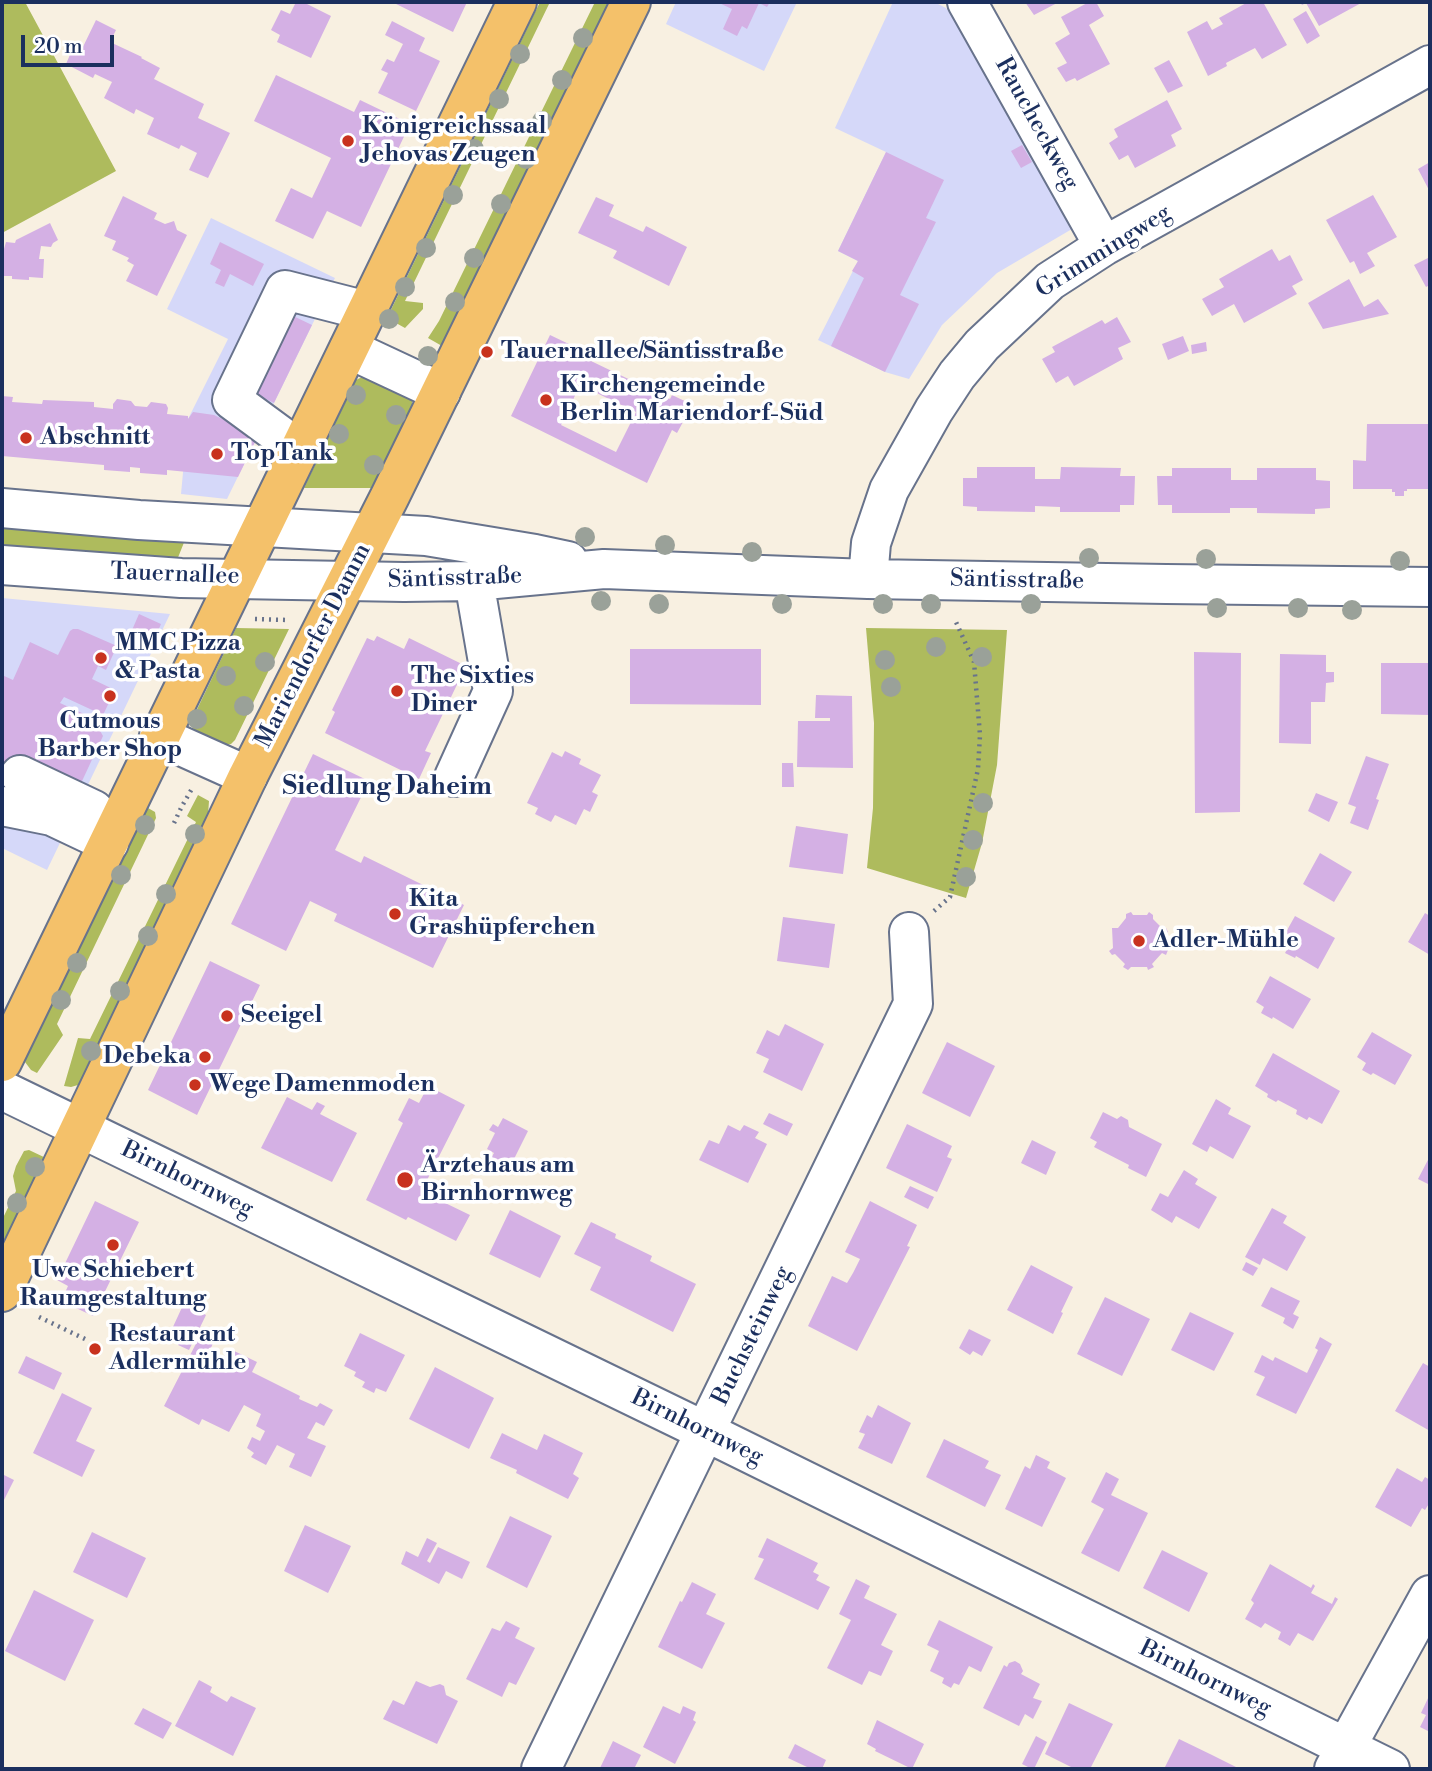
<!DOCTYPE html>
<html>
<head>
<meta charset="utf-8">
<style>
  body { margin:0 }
  #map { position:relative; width:1432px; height:1771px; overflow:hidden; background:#f8f0e1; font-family:"Libre Bodoni",serif }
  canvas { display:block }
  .frame { position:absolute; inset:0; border:4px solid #1b2f5e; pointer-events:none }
  .scale { position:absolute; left:21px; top:35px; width:93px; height:32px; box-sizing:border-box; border:4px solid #1b2f5e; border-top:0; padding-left:9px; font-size:21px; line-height:24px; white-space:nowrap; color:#1b2f5e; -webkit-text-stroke:5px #fff; paint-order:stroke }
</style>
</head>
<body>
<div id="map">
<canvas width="1432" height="1771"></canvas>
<div class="frame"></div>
<div class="scale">20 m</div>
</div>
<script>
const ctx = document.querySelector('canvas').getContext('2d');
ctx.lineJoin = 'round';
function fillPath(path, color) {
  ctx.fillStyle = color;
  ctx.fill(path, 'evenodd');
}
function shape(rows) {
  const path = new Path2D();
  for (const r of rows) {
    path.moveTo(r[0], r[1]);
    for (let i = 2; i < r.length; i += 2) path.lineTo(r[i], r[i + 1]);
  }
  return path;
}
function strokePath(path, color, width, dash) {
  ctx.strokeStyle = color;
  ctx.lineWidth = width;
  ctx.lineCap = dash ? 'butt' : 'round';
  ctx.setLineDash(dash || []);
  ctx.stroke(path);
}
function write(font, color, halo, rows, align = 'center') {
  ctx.font = font + ' "Libre Bodoni",serif';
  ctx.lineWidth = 7;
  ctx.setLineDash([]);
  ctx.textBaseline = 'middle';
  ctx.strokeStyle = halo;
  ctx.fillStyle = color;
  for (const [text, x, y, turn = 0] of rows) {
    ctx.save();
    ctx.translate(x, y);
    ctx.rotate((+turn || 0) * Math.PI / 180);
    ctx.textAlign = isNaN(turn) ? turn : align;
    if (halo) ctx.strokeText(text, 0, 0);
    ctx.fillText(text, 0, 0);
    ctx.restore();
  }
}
const built = shape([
  [676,2,797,2,764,71,666,24],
  [893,2,934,2,946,8,956,20,1072,229,997,273,942,325,909,379,885,372,818,340,858,261,838,251,886,152,835,128],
  [211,218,335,278,227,499,181,494,188,419,228,339,167,309],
  [2,598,170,614,47,870,2,848]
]);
const green = shape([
  [2,2,25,2,116,171,2,233],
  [540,2,550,2,405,301,423,303,423,309,405,328,387,318],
  [595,2,609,2,442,346,428,338,439,321],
  [364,376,408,397,412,401,412,409,373,488,304,488,356,380],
  [2,525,185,540,175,565,2,552],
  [236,628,289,629,235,740,231,744,226,745,195,731,190,724],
  [866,628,1007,630,997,765,982,843,966,898,867,868,873,808,874,723],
  [198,795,209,801,208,815,189,868,84,1079,78,1085,71,1087,64,1086,78,1038,90,1039,196,822,187,816],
  [148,808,155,812,156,818,57,1024,63,1035,37,1073,31,1070,25,1062,28,1053],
  [29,1150,48,1159,2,1253,2,1220,16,1191,13,1176,16,1166,24,1151]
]);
const building = shape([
  [296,2,303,2,331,16,311,58,277,42,280,35,271,30,281,10,290,14],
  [392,2,467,2,453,32],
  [717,2,770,2,767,7,759,3,747,29,742,26,737,36,723,29,732,9],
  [1025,2,1059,2,1034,15],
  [1089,2,1096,2,1104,16,1089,25,1110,64,1077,81,1075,78,1066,82,1057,68,1067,63,1055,43,1070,34,1061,17],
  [1248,2,1263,2,1287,45,1262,59,1255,48,1226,63,1227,66,1208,76,1187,32,1207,21,1212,30,1223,24,1219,18],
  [1300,2,1363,2,1319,26,1306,3,1302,5],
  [1306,11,1320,36,1307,44,1293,19],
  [96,20,116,30,110,42,142,57,141,58,160,68,154,79,204,104,198,118,230,133,208,178,189,170,197,153,181,145,179,149,147,134,154,118,136,109,134,114,104,98,112,82,95,74,93,78,66,64,72,50,80,53],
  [392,21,425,38,419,51,440,61,416,111,378,93,388,73,381,70,387,59,394,62,403,44,385,35],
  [1169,60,1183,86,1168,93,1154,68],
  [276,75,354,112,360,100,410,124,361,227,327,211,313,239,275,221,291,188,312,198,331,158,254,121],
  [1167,100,1182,129,1171,135,1176,146,1135,168,1128,155,1119,160,1109,143,1118,137,1114,129],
  [1022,145,1032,162,1021,168,1011,151],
  [886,152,944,180,926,218,936,222,900,295,919,304,885,372,831,346,864,278,852,271,858,261,838,251],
  [1430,162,1430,192,1418,169],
  [1373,195,1397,237,1367,253,1375,266,1360,274,1354,261,1350,263,1326,220],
  [123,196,157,213,154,219,165,224,174,221,177,230,187,235,157,296,126,281,134,265,127,261,129,258,112,250,116,241,104,236],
  [596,197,614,205,609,216,643,232,646,226,687,247,669,286,613,258,617,251,578,233],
  [50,223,58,240,53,243,51,247,41,246,39,259,44,259,43,278,29,277,29,280,12,279,12,276,2,276,2,248,4,249,6,242,15,243,16,240],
  [220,242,264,264,253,286,230,274,224,287,215,283,221,270,210,264],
  [1272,249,1279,261,1290,255,1303,280,1292,286,1297,294,1244,323,1234,304,1212,316,1202,299,1224,287,1219,279],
  [1430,257,1430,285,1426,287,1414,265],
  [1349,279,1364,307,1378,299,1389,314,1323,329,1308,303],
  [262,301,312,325,274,403,224,378],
  [1117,317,1131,342,1118,348,1123,359,1074,386,1068,376,1056,383,1042,359,1055,352,1052,347,1102,320,1105,324],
  [550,335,594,356,591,361,670,399,672,395,691,404,686,415,686,420,683,422,677,433,672,430,647,483,511,416],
  [580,385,636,412,616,452,561,425],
  [1183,336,1189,351,1168,360,1162,344],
  [1206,342,1207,351,1192,354,1191,345],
  [2,396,13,397,12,402,42,404,43,400,94,402,94,407,113,409,113,404,117,399,131,401,135,406,147,407,151,402,166,404,168,408,167,414,188,416,188,419,193,412,214,415,258,436,238,477,167,470,167,475,140,473,140,468,130,467,130,472,104,470,104,465,2,456],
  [1367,424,1430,424,1430,489,1407,489,1407,491,1404,491,1404,496,1395,496,1395,492,1392,492,1392,489,1353,489,1353,460,1366,461],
  [977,467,1035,467,1035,479,1060,479,1061,467,1121,468,1120,476,1135,476,1134,505,1120,505,1120,512,1060,512,1060,507,1035,506,1035,512,977,511,977,507,963,506,963,478,977,478],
  [1172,468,1231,468,1231,480,1257,480,1257,468,1316,468,1316,480,1330,481,1330,508,1315,509,1315,514,1257,513,1257,508,1230,508,1230,513,1172,513,1172,505,1158,505,1157,476,1172,476],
  [139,614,161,624,151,647,129,637],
  [73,629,78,629,117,646,106,670,98,666,92,679,115,690,103,715,64,697,60,703,82,713,86,717,83,722,99,729,103,736,76,794,12,793,2,788,2,675,13,680,30,642,58,655,70,631],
  [377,636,404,649,409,638,466,666,425,751,431,753,419,779,325,733,335,712,332,710,367,638,374,641],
  [630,649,761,649,761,705,630,704],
  [1194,652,1241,653,1240,812,1195,813],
  [1280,654,1326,655,1326,672,1334,672,1334,682,1326,683,1325,702,1311,702,1311,744,1279,743],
  [1381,663,1430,663,1430,715,1381,714],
  [816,695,852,696,853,768,797,767,798,721,830,721,830,718,815,718],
  [565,751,581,759,579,764,601,775,592,792,598,795,590,812,584,809,576,825,555,815,551,822,535,814,538,808,527,803,552,752,562,757],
  [313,754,369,781,335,850,361,863,364,856,464,905,433,968,334,921,337,914,310,901,286,951,231,924],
  [1366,756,1389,764,1376,799,1379,800,1368,830,1350,823,1356,807,1348,804],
  [782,763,793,763,794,787,782,787],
  [1316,793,1338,802,1329,822,1308,811],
  [796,826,848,834,843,874,789,867],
  [1320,853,1352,872,1334,902,1303,884],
  [1131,912,1133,915,1147,915,1149,912,1153,915,1153,919,1163,929,1166,928,1168,932,1165,934,1165,947,1168,950,1166,955,1162,953,1152,964,1154,967,1148,970,1147,967,1131,967,1128,970,1123,967,1125,964,1115,954,1112,955,1109,951,1113,948,1112,928,1118,928,1126,918,1126,914],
  [1425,913,1430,916,1430,955,1408,942],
  [1295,916,1335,938,1318,969,1296,956,1295,958,1285,953,1289,946,1281,941],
  [783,917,835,924,829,968,777,961],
  [210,961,260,985,197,1115,148,1090],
  [1270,976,1311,999,1293,1029,1273,1017,1272,1019,1261,1013,1264,1007,1256,1002],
  [785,1024,824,1044,802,1091,763,1072,769,1059,756,1053,767,1030,779,1036],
  [1372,1032,1412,1055,1395,1085,1373,1073,1371,1075,1362,1070,1366,1063,1357,1057],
  [947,1042,995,1066,970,1117,922,1093],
  [1273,1053,1340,1091,1322,1124,1309,1117,1307,1120,1296,1114,1297,1110,1278,1100,1276,1102,1267,1097,1268,1094,1255,1086],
  [428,1086,465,1105,423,1188,441,1197,439,1200,470,1215,456,1241,408,1217,406,1220,366,1200,403,1123,398,1120,409,1098,419,1103],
  [287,1097,312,1110,317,1102,325,1106,320,1114,357,1133,332,1182,261,1148],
  [1216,1099,1231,1108,1228,1114,1251,1126,1233,1159,1210,1146,1207,1152,1192,1144],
  [1103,1112,1117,1119,1121,1116,1128,1120,1129,1127,1162,1144,1146,1177,1128,1168,1129,1165,1094,1147,1097,1142,1090,1138],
  [769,1113,793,1124,787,1136,763,1124],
  [503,1118,528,1131,512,1163,507,1160,502,1170,488,1163,494,1153,487,1149,495,1133,489,1130,493,1124,498,1127],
  [907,1124,952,1146,947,1157,952,1159,937,1192,886,1168],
  [728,1125,740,1131,744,1125,759,1132,755,1138,767,1144,748,1183,699,1160,709,1140,719,1144],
  [1032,1140,1056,1152,1046,1175,1021,1163],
  [1430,1156,1430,1185,1418,1179],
  [1184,1170,1198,1179,1195,1184,1217,1197,1199,1229,1176,1216,1172,1223,1151,1210,1160,1193,1168,1197],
  [910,1186,934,1197,928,1209,904,1197],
  [95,1201,139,1222,93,1316,61,1301,68,1286,57,1280],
  [870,1201,917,1225,907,1246,910,1247,857,1351,808,1326,832,1276,847,1283,853,1273,860,1259,845,1252],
  [1272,1208,1287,1216,1283,1223,1306,1237,1287,1271,1263,1258,1260,1265,1245,1257],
  [510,1210,561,1236,540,1278,489,1254],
  [591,1222,616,1234,615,1238,652,1256,650,1261,696,1284,673,1332,590,1290,601,1267,574,1254],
  [1246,1262,1258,1268,1253,1276,1242,1270],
  [1031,1265,1073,1287,1061,1312,1063,1313,1053,1334,1007,1310],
  [1271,1287,1300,1301,1293,1314,1299,1317,1293,1329,1283,1323,1285,1318,1261,1306],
  [1105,1297,1150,1319,1122,1376,1077,1354],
  [184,1303,206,1315,189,1350,178,1345,183,1335,172,1329],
  [1190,1312,1234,1333,1214,1371,1171,1350],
  [204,1328,217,1335,208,1354,212,1357,210,1361,215,1364,213,1368,221,1372,226,1362,223,1360,228,1348,257,1362,252,1372,300,1396,299,1399,317,1407,320,1403,333,1410,324,1426,316,1422,307,1438,326,1446,311,1477,289,1467,295,1454,277,1445,266,1465,251,1457,254,1453,247,1448,252,1437,260,1441,265,1431,256,1426,261,1414,244,1405,229,1432,202,1419,199,1425,164,1406],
  [969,1329,991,1340,982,1356,973,1351,970,1355,959,1348],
  [360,1333,405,1355,386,1392,376,1388,374,1393,362,1387,365,1382,354,1376,356,1372,344,1366],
  [1320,1337,1332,1344,1296,1414,1256,1395,1265,1377,1254,1372,1262,1355,1273,1361,1275,1357,1307,1373,1318,1350,1315,1348],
  [26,1356,62,1373,54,1390,18,1373],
  [1423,1363,1430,1367,1430,1431,1395,1411],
  [435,1367,494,1398,469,1449,409,1419],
  [62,1393,92,1408,76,1441,95,1450,82,1477,33,1453],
  [878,1405,911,1423,892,1464,858,1448,865,1434,859,1432,867,1415,872,1418],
  [502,1433,537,1450,544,1434,583,1453,573,1474,579,1478,568,1499,516,1473,517,1470,490,1458],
  [944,1439,989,1461,985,1468,1001,1475,985,1507,926,1477],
  [1036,1455,1050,1462,1047,1468,1066,1478,1042,1527,1005,1509,1025,1466,1030,1469],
  [1397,1468,1422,1482,1425,1477,1430,1480,1430,1502,1425,1510,1422,1508,1411,1527,1375,1507],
  [1106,1472,1119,1479,1111,1495,1148,1513,1119,1572,1081,1553,1104,1509,1091,1502],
  [2,1474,14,1480,2,1504],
  [510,1516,552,1536,527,1588,486,1567],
  [305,1525,351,1546,328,1593,284,1571],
  [92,1532,146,1558,127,1598,73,1572],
  [427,1538,437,1543,427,1561,430,1563,438,1547,470,1562,462,1579,446,1571,439,1584,401,1564,406,1551,418,1557],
  [767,1538,818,1563,813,1572,819,1575,816,1580,830,1587,818,1610,754,1579,764,1559,758,1557],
  [1162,1550,1208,1573,1189,1612,1143,1588],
  [1270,1564,1311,1588,1313,1584,1315,1586,1311,1593,1332,1604,1335,1597,1338,1599,1313,1641,1298,1633,1290,1646,1278,1639,1281,1632,1265,1623,1261,1628,1245,1619,1254,1603,1251,1600],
  [856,1579,870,1586,864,1598,897,1614,881,1645,893,1651,881,1676,869,1671,862,1685,827,1668,851,1620,839,1614],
  [692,1582,716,1594,706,1614,725,1623,702,1669,658,1647,680,1601,682,1602],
  [34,1590,94,1620,65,1681,5,1651],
  [939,1620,993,1647,981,1672,969,1666,959,1685,954,1683,951,1688,942,1683,944,1678,930,1671,939,1651,927,1645],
  [506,1621,520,1628,515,1638,535,1648,516,1685,509,1682,502,1697,466,1679,492,1628,500,1631],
  [1015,1661,1020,1664,1023,1671,1021,1674,1040,1684,1033,1698,1042,1701,1033,1719,1025,1714,1019,1726,983,1708,1004,1665,1007,1667,1009,1663],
  [199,1680,212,1687,210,1692,227,1702,231,1696,256,1708,233,1756,175,1726],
  [416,1681,430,1687,440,1684,444,1686,446,1695,458,1701,437,1744,383,1719,393,1700,404,1705],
  [1430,1694,1430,1732,1420,1727,1426,1715,1421,1713],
  [1069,1703,1113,1724,1090,1769,1075,1769,1045,1754],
  [663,1706,680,1714,683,1706,696,1712,693,1720,696,1722,675,1764,643,1747],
  [143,1708,172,1723,163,1739,134,1724],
  [877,1720,924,1744,912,1769,875,1751,876,1749,867,1744],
  [1036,1736,1047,1742,1034,1769,1032,1769,1022,1764],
  [1179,1739,1212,1755,1240,1769,1164,1769],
  [613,1741,641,1755,634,1769,600,1768],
  [795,1744,826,1760,822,1769,805,1769,807,1767,788,1758]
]);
const path = shape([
  [255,619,288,620],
  [174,823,182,806,193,787],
  [934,911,950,897,978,769,980,735,974,662,956,622],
  [39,1317,85,1339]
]);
const minor = shape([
  [967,2,1104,246],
  [349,349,441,392],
  [300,450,232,400,285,290,367,311],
  [2,508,139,520,426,536,535,554,568,561],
  [2,565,181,578,404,582,474,581,604,569,868,579,1166,584,1430,587],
  [868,579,871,543,889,490,934,410,957,375,982,345,1050,281,1104,246,1430,65],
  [159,736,248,776],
  [20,775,94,810],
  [454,777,493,691,474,581],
  [2,806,52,816,109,843],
  [2,1090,688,1423,1390,1769],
  [541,1769,913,1004,909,932],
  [1334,1769,1430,1595]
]);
const major = shape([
  [2,1062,517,2],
  [2,1292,248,776,390,496,631,2]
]);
const trees = [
  [583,38],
  [520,54],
  [562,80],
  [499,99],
  [542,121],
  [474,149],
  [526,159],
  [453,195],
  [501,204],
  [426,248],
  [474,258],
  [405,287],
  [455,302],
  [389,319],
  [428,356],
  [356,395],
  [396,415],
  [339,434],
  [374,465],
  [585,537],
  [665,545],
  [752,552],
  [1089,558],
  [1206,559],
  [1400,561],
  [601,601],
  [659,604],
  [782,604],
  [883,604],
  [931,604],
  [1031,604],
  [1217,608],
  [1298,608],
  [1352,610],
  [936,647],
  [982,657],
  [885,660],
  [265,662],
  [226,676],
  [891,687],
  [244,706],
  [197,719],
  [983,803],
  [145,825],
  [195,834],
  [973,840],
  [121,875],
  [966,877],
  [166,894],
  [148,936],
  [77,963],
  [120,991],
  [61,1000],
  [91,1051],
  [35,1167],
  [17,1203]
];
const markers = [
  [348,141,7,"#c8321e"],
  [487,352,7,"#c8321e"],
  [546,400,7,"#c8321e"],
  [26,438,7,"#c8321e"],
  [217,454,7,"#c8321e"],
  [101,658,7,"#c8321e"],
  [397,691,7,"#c8321e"],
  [110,696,7,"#c8321e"],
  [395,914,7,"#c8321e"],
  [1139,941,7,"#c8321e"],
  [227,1016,7,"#c8321e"],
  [205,1057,7,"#c8321e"],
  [195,1085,7,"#c8321e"],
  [405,1180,9,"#c8321e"],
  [113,1245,7,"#c8321e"],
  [95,1349,7,"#c8321e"]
];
const streetNames = [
  ["Raucheckweg",1036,124,61],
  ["Grimmingweg",1104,252,-32],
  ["Tauernallee",175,575,2],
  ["Säntisstraße",455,579,-2],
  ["Säntisstraße",1017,581,1],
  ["Mariendorfer Damm",314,646,-63],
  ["Birnhornweg",187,1180,26],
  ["Buchsteinweg",753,1336,-64],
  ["Birnhornweg",697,1428,26],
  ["Birnhornweg",1205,1679,26]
];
const poiNames = [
  ["Königreichssaal",362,127],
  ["Jehovas Zeugen",362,155],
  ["Tauernallee/Säntisstraße",501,352],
  ["Kirchengemeinde",560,386],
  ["Berlin Mariendorf-Süd",560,414],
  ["Abschnitt",40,438],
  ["TopTank",231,454],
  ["MMC Pizza",115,644],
  ["& Pasta",115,672],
  ["The Sixties",411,677],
  ["Diner",411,705],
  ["Cutmous",110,722,"center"],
  ["Barber Shop",110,750,"center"],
  ["Kita",409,900],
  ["Grashüpferchen",409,928],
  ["Adler-Mühle",1153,941],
  ["Seeigel",241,1016],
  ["Debeka",191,1057,"right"],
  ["Wege Damenmoden",209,1085],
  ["Ärztehaus am",421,1166],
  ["Birnhornweg",421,1194],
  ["Uwe Schiebert",113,1271,"center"],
  ["Raumgestaltung",113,1299,"center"],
  ["Restaurant",109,1335],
  ["Adlermühle",109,1363]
];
const neighbourhoodNames = [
  ["Siedlung Daheim",387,788]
];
fillPath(built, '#d5d8f9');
fillPath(green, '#aebb5d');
fillPath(building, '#d4b0e4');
strokePath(minor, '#68738c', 42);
strokePath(major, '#68738c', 42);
strokePath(path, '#68738c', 4.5, [2, 5]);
strokePath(minor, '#fff', 38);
strokePath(major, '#f4c16a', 38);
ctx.fillStyle = '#9aa199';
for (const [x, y] of trees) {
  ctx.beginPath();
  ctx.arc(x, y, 10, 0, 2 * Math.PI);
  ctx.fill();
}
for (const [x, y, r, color] of markers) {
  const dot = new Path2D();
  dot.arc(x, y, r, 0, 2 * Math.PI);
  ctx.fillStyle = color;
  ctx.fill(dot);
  strokePath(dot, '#fff', 2.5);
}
write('24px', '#1b2f5e', '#fff', streetNames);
write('bold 24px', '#1b2f5e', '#fff', poiNames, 'left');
write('bold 26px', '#1b2f5e', '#fff', neighbourhoodNames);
</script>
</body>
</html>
